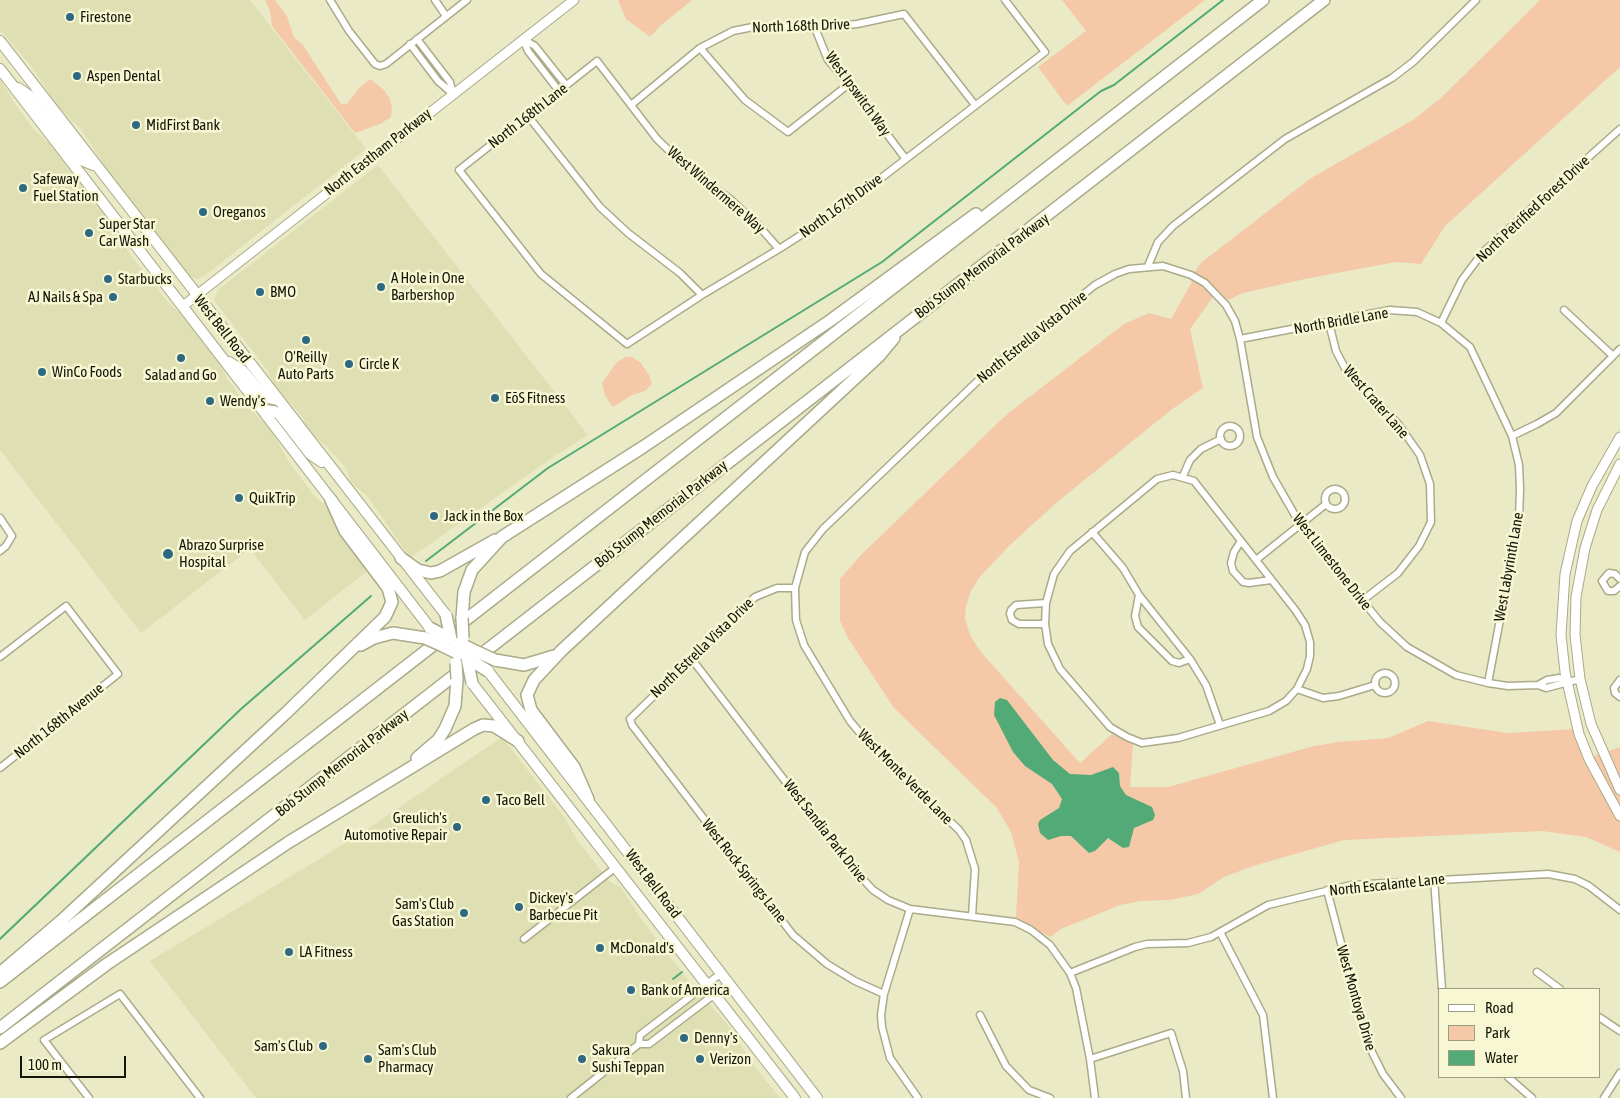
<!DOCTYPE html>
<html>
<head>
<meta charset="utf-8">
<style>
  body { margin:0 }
  #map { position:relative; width:1620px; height:1098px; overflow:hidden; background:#eaeac7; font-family:"Asap Condensed",sans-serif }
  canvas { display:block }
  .legend { position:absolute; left:1438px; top:988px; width:162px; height:90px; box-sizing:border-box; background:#f8f7d4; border:1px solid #9d9d82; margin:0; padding:6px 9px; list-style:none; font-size:15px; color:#151508 }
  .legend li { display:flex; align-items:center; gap:10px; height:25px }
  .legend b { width:25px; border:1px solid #9d9d82 }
  .scale { position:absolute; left:20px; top:1056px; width:106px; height:22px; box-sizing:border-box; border:2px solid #151508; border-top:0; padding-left:6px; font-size:15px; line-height:18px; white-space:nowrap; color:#151508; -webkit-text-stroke:4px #f8f7d4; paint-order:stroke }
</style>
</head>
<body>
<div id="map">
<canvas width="1620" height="1098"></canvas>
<ul class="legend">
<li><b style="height:6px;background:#fff"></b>Road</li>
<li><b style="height:14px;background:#f5c9a7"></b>Park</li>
<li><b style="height:14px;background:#52aa76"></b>Water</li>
</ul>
<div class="scale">100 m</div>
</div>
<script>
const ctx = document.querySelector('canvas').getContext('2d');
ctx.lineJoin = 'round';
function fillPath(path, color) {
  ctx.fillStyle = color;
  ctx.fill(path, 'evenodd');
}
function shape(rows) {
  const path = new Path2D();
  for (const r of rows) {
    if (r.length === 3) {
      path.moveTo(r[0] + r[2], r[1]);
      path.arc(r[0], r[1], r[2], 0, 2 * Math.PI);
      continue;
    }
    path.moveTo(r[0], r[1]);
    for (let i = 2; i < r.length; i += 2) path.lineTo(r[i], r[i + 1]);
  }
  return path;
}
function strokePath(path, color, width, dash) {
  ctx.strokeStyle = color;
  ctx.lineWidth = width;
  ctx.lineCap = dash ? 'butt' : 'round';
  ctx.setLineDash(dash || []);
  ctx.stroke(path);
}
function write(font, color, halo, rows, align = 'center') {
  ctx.font = font + ' "Asap Condensed",sans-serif';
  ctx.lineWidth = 5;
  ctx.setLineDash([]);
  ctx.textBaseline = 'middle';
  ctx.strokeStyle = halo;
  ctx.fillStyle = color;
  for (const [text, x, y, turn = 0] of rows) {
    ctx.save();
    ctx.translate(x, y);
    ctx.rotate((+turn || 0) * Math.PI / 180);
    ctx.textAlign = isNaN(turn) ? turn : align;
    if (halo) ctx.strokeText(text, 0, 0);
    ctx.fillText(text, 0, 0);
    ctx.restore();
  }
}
const built = shape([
  [0,0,250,0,366,149,204,276,196,279,189,275,106,168,81,129,57,106,32,67,0,30],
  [0,79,15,104,35,131,52,145,103,211,130,254,166,300,192,325,215,355,227,378,248,407,270,428,289,462,312,493,329,509,370,569,305,620,250,549,141,633,0,450],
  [378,165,588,435,556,455,410,558,368,497,351,482,346,468,328,448,310,432,301,415,274,385,268,371,214,300,219,289],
  [502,737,564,817,578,841,610,882,621,887,641,919,684,975,729,1026,753,1064,780,1098,256,1098,150,961,359,835]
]);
const green = shape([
  [265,0,275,0,287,16,294,37,303,45,341,104,347,104,359,88,370,79,384,90,390,99,392,108,391,117,380,124,355,133,272,26,270,11],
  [618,0,692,0,660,26,650,37,626,19],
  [1062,0,1205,0,1067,106,1038,67,1086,31],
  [1540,0,1620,0,1620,67,1445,226,1421,264,1396,262,1305,279,1243,293,1220,304,1213,297,1190,329,1203,388,1171,410,1056,503,1009,546,979,578,971,591,966,606,965,618,970,635,980,651,1080,763,1112,734,1133,744,1130,787,1168,787,1314,746,1339,742,1388,738,1428,721,1508,733,1575,729,1586,759,1620,747,1620,852,1586,837,1542,831,1344,840,1253,866,1224,877,1198,894,1170,900,1140,901,1120,905,1061,929,1050,937,1016,917,1019,862,1011,832,996,807,894,708,848,638,840,621,840,579,861,555,1006,415,1124,324,1149,313,1171,319,1193,280,1195,271,1202,262,1311,178,1413,120,1441,98],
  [625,357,632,357,640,362,649,375,652,384,645,391,632,395,613,407,605,396,602,383,616,363]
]);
const water = shape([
  [1000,698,1007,700,1053,760,1070,774,1091,775,1113,767,1119,773,1120,786,1126,795,1152,807,1155,815,1153,820,1134,828,1129,847,1123,848,1108,838,1095,851,1089,853,1071,836,1061,836,1048,840,1040,833,1038,824,1040,820,1059,808,1062,799,1052,784,1025,766,1013,752,994,715,995,702]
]);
const stream = shape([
  [426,561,548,468,882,262,1101,91,1114,85,1223,0],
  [0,939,241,709,371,596],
  [673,979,682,972]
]);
const street = shape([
  [330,0,349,31,375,64,380,66,386,64,467,0],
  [435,0,446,16],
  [815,28,828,60,849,84,905,158],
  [417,39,450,82,453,94],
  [523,39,535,46,566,85],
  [523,39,528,51,559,91],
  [410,44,438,81,453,94],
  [700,48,745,100,788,132,849,84],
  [631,105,700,48,733,31,758,26,815,28,857,24,904,14,975,105],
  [528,116,600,207,628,233,680,273,702,295],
  [779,249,758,225,730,199,687,168,657,139,597,61,459,170,541,274,627,344,702,295,779,249,837,212,1045,52,1005,0],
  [1148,266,1158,242,1173,226,1285,139,1392,78,1413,62,1476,0],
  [1564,310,1613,356],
  [1329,323,1336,351,1347,372,1399,425,1420,455,1430,484,1431,522,1419,546,1398,573,1363,600],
  [1441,323,1462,280,1483,252,1620,129],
  [1240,339,1390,310,1417,312,1441,323,1470,347,1512,436,1519,465,1520,489,1519,519,1488,683],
  [1230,436,10],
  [1512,436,1537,424,1556,413,1620,349],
  [1173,475,1194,481,1296,611,1305,625,1310,642,1310,656,1307,669,1297,689,1286,701,1269,711,1178,738,1142,743,1127,737,1110,727,1060,669,1048,644,1045,624,1046,603,1054,574,1070,551,1157,479,1173,475],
  [1183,476,1190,460,1201,449,1221,439],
  [1335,499,10],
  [0,518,12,536,6,546,0,551],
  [1092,532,1123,568,1139,595,1190,659,1206,685,1220,725],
  [1241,541,1234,552,1231,563,1233,571,1243,582,1249,583,1271,580],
  [1256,560,1326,504],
  [1620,579,1615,574,1609,573,1602,581,1608,591,1614,591,1620,586],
  [795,588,777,588,755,597,630,719,632,725,793,935,827,964,855,981,884,994],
  [1139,595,1135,616,1138,627,1172,661,1179,663,1190,659],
  [1045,624,1019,624,1012,620,1010,614,1011,610,1016,605,1046,603],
  [0,657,66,606,118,674,0,768],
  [691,658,847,862,873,890,888,900,910,909,1015,922,1031,930,1050,945,1070,973,1076,988,1090,1059,1095,1098],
  [1385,683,10],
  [1620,680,1614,688,1615,693,1620,697],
  [1538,685,1547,680,1559,678,1566,681],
  [1297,689,1323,698,1339,696,1375,685],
  [1434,879,1442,989],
  [1327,890,1367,1042,1383,1074,1401,1098],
  [910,909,884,994,881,1015,882,1027,890,1058,918,1098],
  [972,916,975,869,966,840,959,830,870,745,850,721,804,645,796,620,795,588,805,552,823,529,987,372,1095,285,1115,274,1129,269,1163,266,1191,275,1205,283,1226,305,1235,321,1240,339,1257,437,1273,477,1300,524,1380,622,1407,647,1456,675,1488,683,1508,686,1538,685,1546,688,1580,679],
  [1220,932,1263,1015,1273,1098],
  [524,939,616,867],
  [1537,972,1560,989],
  [1070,973,1135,947,1147,944,1188,943,1211,937,1268,905,1351,885,1548,874,1575,879,1589,886,1620,910],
  [980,1015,1006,1066,1029,1090,1050,1098],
  [1599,1017,1620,1031],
  [639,1044,640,1035,720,974],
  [1090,1059,1171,1033,1183,1071,1186,1098],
  [1508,1077,1532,1098],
  [89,1098,44,1040,120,994,200,1098],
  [571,1098,639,1044,649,1044,728,984],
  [1604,1098,1620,1073]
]);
const secondary = shape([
  [183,306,574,0],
  [1620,437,1592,486,1577,521,1565,574,1561,635,1565,672,1579,734,1589,759,1620,816],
  [1620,464,1597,510,1585,548,1576,597,1575,635,1580,679,1591,724,1620,790]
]);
const primary = shape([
  [0,41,446,615],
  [0,69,430,628],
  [18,88,30,96,51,123,62,123],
  [49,133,59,132,81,160,93,165],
  [229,362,243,371,264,397,277,400],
  [263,410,274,411,279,414,310,454,322,462],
  [488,671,817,1098],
  [472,683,795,1098]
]);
const highway = shape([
  [401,558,418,570,431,573,440,571,495,540],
  [462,618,464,592,472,570,502,537,643,447,831,320,976,214],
  [451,639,471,649],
  [361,645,374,638,393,633,425,638],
  [443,646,467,658],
  [495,660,524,665,554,656],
  [417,758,438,740,445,729,455,706,457,679],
  [588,799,574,767,531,710,527,695,534,680,561,651,879,356,894,338],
  [0,973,61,921,286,713,385,617,392,602,388,588,345,531,331,500],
  [0,982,1263,0],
  [0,1028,1324,0],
  [0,1043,107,964,289,842,474,729,483,725,494,726,518,741]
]);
const highwayBridge = shape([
  [446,615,451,639],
  [462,618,463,638],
  [430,628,451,639],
  [425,638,443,646],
  [471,649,495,660],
  [467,658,472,683],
  [467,658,488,671],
  [456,663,457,679]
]);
const markers = [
  [70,17,5,"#2d6981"],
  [77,76,5,"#2d6981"],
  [136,125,5,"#2d6981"],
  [23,188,5,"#2d6981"],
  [203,212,5,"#2d6981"],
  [89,233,5,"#2d6981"],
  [108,279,5,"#2d6981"],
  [381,287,5,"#2d6981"],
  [260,292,5,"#2d6981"],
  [113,297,5,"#2d6981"],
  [306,340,5,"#2d6981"],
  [181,358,5,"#2d6981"],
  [349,364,5,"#2d6981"],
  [42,372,5,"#2d6981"],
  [495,398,5,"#2d6981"],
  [210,401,5,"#2d6981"],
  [239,498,5,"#2d6981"],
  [434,516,5,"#2d6981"],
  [168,554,6,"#2d6981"],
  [486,800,5,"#2d6981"],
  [457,827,5,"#2d6981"],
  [519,907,5,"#2d6981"],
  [464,913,5,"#2d6981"],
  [600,948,5,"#2d6981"],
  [289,952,5,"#2d6981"],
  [631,990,5,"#2d6981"],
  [684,1038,5,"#2d6981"],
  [323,1046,5,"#2d6981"],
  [368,1059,5,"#2d6981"],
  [582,1059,5,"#2d6981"],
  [700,1059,5,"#2d6981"]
];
const poiNames = [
  ["Firestone",80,17],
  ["Aspen Dental",87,76],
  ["MidFirst Bank",146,125],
  ["Safeway",33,179],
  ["Fuel Station",33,196],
  ["Oreganos",213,212],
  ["Super Star",99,224],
  ["Car Wash",99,241],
  ["A Hole in One",391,278],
  ["Barbershop",391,295],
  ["Starbucks",118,279],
  ["BMO",270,292],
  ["AJ Nails & Spa",103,297,"right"],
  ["O'Reilly",306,357,"center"],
  ["Auto Parts",306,374,"center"],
  ["Circle K",359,364],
  ["WinCo Foods",52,372],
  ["Salad and Go",181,375,"center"],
  ["EōS Fitness",505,398],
  ["Wendy's",220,401],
  ["QuikTrip",249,498],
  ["Jack in the Box",444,516],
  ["Abrazo Surprise",179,545],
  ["Hospital",179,562],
  ["Taco Bell",496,800],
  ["Greulich's",447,818,"right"],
  ["Automotive Repair",447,835,"right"],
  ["Dickey's",529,898],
  ["Barbecue Pit",529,915],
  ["Sam's Club",454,904,"right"],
  ["Gas Station",454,921,"right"],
  ["McDonald's",610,948],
  ["LA Fitness",299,952],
  ["Bank of America",641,990],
  ["Denny's",694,1038],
  ["Sam's Club",313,1046,"right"],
  ["Sam's Club",378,1050],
  ["Pharmacy",378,1067],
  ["Sakura",592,1050],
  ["Sushi Teppan",592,1067],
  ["Verizon",710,1059]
];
const streetNames = [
  ["North 168th Drive",801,26,-2],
  ["West Ipswitch Way",858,94,54],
  ["North 168th Lane",528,116,-38],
  ["North Eastham Parkway",378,152,-38],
  ["West Windermere Way",716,190,41],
  ["North 167th Drive",841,206,-36],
  ["North Petrified Forest Drive",1533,209,-43],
  ["Bob Stump Memorial Parkway",982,266,-37],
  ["North Bridle Lane",1341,321,-10],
  ["West Bell Road",222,329,52],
  ["North Estrella Vista Drive",1032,337,-39],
  ["West Crater Lane",1376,402,49],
  ["Bob Stump Memorial Parkway",661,514,-38],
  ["West Limestone Drive",1332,562,52],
  ["West Labyrinth Lane",1509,567,-80],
  ["North Estrella Vista Drive",702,648,-44],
  ["North 168th Avenue",59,721,-39],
  ["Bob Stump Memorial Parkway",342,763,-38],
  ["West Monte Verde Lane",905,777,45],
  ["West Sandia Park Drive",825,831,52],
  ["West Rock Springs Lane",744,871,52],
  ["West Bell Road",653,884,53],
  ["North Escalante Lane",1387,885,-6],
  ["West Montoya Drive",1356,998,74]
];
fillPath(built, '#dfdfb4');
fillPath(green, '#f5c9a7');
fillPath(water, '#52aa76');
strokePath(stream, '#52aa76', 2);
strokePath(street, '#abaa89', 9);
strokePath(secondary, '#abaa89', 11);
strokePath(primary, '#abaa89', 12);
strokePath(highway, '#abaa89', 14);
strokePath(street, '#fff', 6);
strokePath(secondary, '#fff', 9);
strokePath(primary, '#fff', 10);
strokePath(highway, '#fff', 11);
strokePath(highwayBridge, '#abaa89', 14, []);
strokePath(highwayBridge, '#fff', 11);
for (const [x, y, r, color] of markers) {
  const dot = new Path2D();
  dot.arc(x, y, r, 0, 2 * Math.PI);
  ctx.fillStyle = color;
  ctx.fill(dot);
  strokePath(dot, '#f8f7d4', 2);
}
write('15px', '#151508', '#f8f7d4', poiNames, 'left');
write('15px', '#151508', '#f8f7d4', streetNames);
</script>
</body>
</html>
